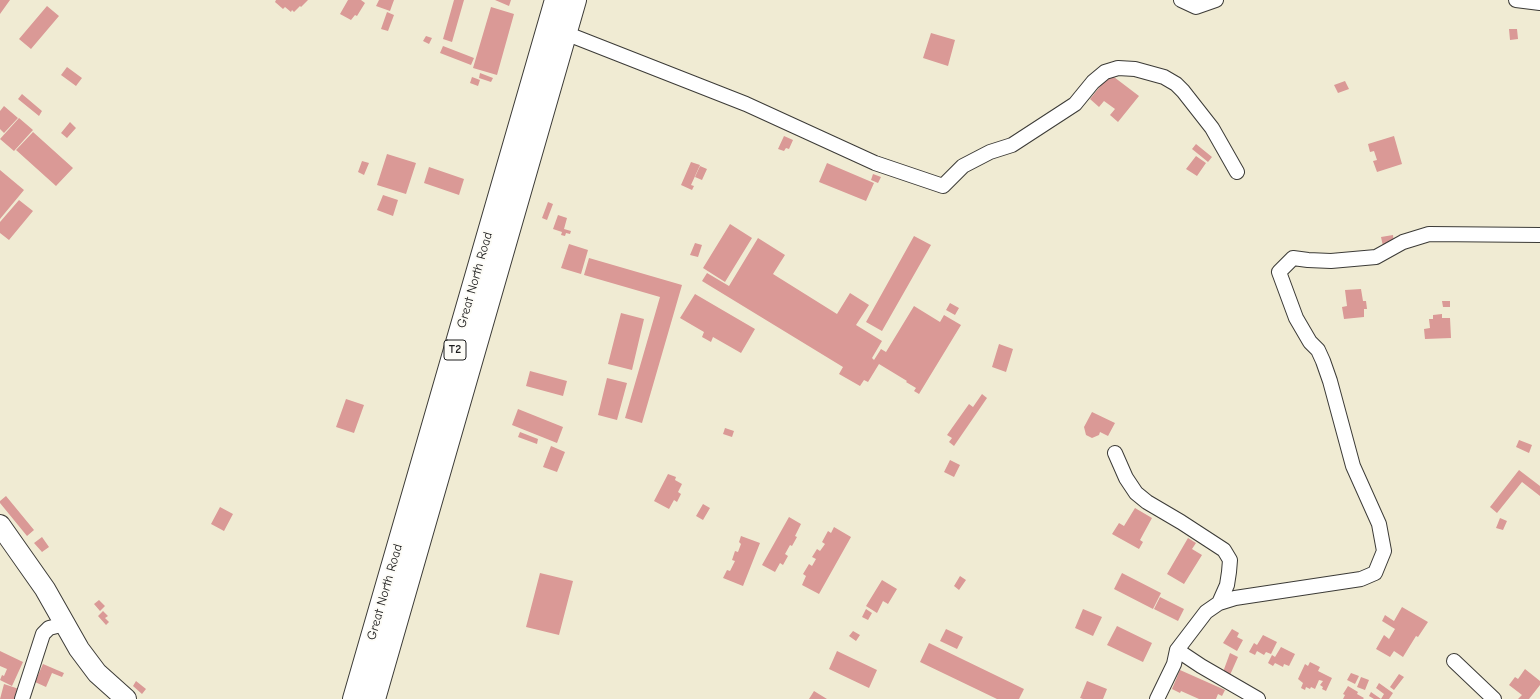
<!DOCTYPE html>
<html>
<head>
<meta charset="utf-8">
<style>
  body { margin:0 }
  canvas { display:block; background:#f0ebd3 }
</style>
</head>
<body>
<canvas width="1540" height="699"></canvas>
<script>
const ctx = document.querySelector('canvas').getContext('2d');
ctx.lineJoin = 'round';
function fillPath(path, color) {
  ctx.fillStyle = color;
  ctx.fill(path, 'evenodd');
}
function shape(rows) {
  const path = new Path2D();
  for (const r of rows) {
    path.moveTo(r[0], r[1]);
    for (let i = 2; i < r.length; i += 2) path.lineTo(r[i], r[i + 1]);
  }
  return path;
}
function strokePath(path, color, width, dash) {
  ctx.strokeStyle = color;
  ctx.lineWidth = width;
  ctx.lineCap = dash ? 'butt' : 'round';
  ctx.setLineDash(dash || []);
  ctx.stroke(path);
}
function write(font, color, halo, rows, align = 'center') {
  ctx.font = font + ' "Comic Neue",sans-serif';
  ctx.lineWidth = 4;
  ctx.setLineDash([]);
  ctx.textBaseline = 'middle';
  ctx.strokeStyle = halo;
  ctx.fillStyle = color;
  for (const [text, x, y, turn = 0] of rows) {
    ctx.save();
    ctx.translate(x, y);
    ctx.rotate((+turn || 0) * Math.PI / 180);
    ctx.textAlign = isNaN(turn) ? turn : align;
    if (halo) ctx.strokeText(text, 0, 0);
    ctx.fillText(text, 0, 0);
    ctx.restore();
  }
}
const building = shape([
  [0,0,10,0,0,14],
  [276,0,308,0,301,7,300,6,294,12,292,10,291,12,285,7,283,9,275,2],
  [348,0,361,0,365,3,357,16,355,15,351,20,340,14],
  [379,0,394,0,390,11,376,6],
  [454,0,464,0,452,42,443,39],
  [495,0,511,0,509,6],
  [47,6,59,16,31,49,19,39],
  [491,7,514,14,497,75,473,68],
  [387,12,394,15,388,31,381,29],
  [1509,29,1517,29,1518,39,1510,40],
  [931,33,955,40,948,66,923,58],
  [426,36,432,38,429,44,423,41],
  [443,46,474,58,471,65,440,53],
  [67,67,82,78,76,86,61,75],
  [480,73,493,78,491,82,479,78],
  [1110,74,1139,96,1118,122,1110,115,1115,109,1104,101,1099,107,1090,99],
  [472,77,480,80,478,86,470,83],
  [1345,81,1349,89,1338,93,1334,85],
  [22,94,42,111,39,116,18,99],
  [4,106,18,118,4,133,0,129,0,111],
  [19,118,33,130,14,151,0,139],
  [70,122,76,128,67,138,61,133],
  [33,132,73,168,56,186,16,150],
  [784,136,793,140,789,149,786,148,784,151,778,149],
  [1394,136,1402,164,1377,172,1373,161,1377,160,1374,151,1370,152,1368,144],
  [1196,144,1212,157,1208,162,1192,149],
  [387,154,416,163,406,194,377,185],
  [1196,156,1206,163,1197,176,1186,169],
  [362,161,369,163,364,175,358,172],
  [691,162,700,165,691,185,694,186,692,190,681,185],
  [827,163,874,183,866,201,819,182],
  [700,166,707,169,702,180,695,177],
  [429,167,464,179,459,195,424,183],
  [0,170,24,190,0,219],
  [873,174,881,177,878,183,871,180],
  [383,195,398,200,393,216,377,210],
  [19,200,33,211,9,240,0,233,0,222],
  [548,202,553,204,547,220,542,218],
  [558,215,567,218,564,229,571,231,570,234,566,233,565,236,561,235,562,232,553,229],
  [730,224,752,238,725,282,703,268],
  [1393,235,1394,244,1383,246,1381,237],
  [914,236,931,245,882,331,866,322],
  [758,238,785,255,773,274,837,314,850,293,869,305,856,325,882,341,872,358,874,360,881,349,886,352,914,306,940,322,944,315,961,325,919,394,914,391,916,388,906,382,907,381,879,364,868,382,864,380,860,386,839,374,843,367,702,281,707,273,729,286],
  [695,243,702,245,698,257,690,255],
  [569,244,588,250,581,274,561,268],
  [589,258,682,285,642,423,625,418,660,297,584,275],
  [1361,289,1363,301,1366,301,1367,309,1364,309,1364,317,1344,319,1342,307,1347,306,1345,290],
  [695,294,755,329,741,353,713,337,711,342,702,337,704,332,680,318],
  [1442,301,1450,301,1450,307,1443,307],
  [950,303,959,308,955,315,946,310],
  [621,313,644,319,632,370,608,364],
  [1442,314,1442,318,1450,318,1451,338,1425,339,1424,329,1430,328,1429,319,1433,319,1433,315],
  [999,344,1013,349,1006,372,992,367],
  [530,371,567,381,563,396,526,386],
  [607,378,627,383,617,420,598,415],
  [982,394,987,398,954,446,949,442,952,438,947,435,969,404,973,407],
  [346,399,364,405,354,433,336,427],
  [518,409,563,427,557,443,512,425],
  [1092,412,1115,423,1108,436,1100,432,1099,435,1092,438,1086,435,1084,427],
  [725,428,734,431,732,437,723,434],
  [520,432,538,439,537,444,518,437],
  [1519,440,1532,445,1529,453,1516,447],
  [551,446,565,452,557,472,543,467],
  [950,460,960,465,954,477,944,472],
  [1519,470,1540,486,1540,496,1522,482,1497,513,1490,507],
  [668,474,676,477,675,480,682,484,678,492,681,494,677,502,674,500,669,509,654,501],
  [6,496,34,530,27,536,0,503,0,501],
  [703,504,710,508,703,520,696,516],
  [220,507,233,514,224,531,211,524],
  [1135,508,1152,518,1140,540,1143,542,1139,549,1112,534,1119,523,1124,526],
  [789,517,801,524,795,536,797,537,792,546,790,545,785,554,788,556,783,565,780,563,775,572,762,565],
  [1500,518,1507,521,1503,530,1496,528],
  [834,527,851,537,819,594,802,585,806,576,803,574,809,564,812,566,816,559,812,557,817,549,820,551,825,544,822,542,828,531,831,533],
  [741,536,760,543,743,586,723,578,727,570,730,571,735,561,732,560,735,551,738,552,741,544,739,542],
  [42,537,49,547,42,552,34,543],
  [1188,538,1196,543,1192,549,1202,555,1184,584,1167,574],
  [540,573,573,581,559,635,526,627],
  [1122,573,1161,593,1153,609,1114,589],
  [960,576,966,580,959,590,954,586],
  [882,580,897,589,888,604,883,601,877,613,866,606],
  [1160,597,1184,609,1178,621,1154,609],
  [99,600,105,606,100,611,94,604],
  [1402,607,1428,622,1418,637,1416,636,1403,657,1394,651,1390,657,1376,649,1384,635,1389,639,1395,629,1382,621,1385,615,1394,621],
  [866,609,872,613,868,620,862,617],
  [1083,609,1102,617,1093,636,1075,628],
  [103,611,108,616,105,618,109,622,106,625,98,616],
  [1117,626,1152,643,1143,662,1107,645],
  [946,629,963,637,957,649,940,641],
  [1232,629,1239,633,1237,637,1243,640,1237,651,1223,643],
  [853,631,860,635,856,641,849,636],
  [1263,635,1277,642,1271,654,1266,652,1264,655,1257,651,1255,655,1249,652,1254,643,1257,645],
  [929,643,1024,689,1019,699,997,699,920,662],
  [1281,647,1295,654,1289,666,1284,664,1283,667,1275,663,1273,666,1268,663,1272,655,1275,657],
  [0,651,23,662,12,686,0,680,2,675,4,676,7,669,0,666],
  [837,651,877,670,869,688,829,669],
  [1230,653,1238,657,1230,675,1223,672],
  [1310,662,1320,667,1318,671,1332,678,1326,691,1322,689,1323,687,1320,685,1323,681,1319,680,1315,689,1311,687,1310,689,1306,687,1305,690,1301,688,1303,683,1298,679,1305,664,1308,666],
  [43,664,64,673,62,677,52,673,46,687,35,682],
  [1525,669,1540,681,1540,685,1529,699,1518,699,1522,695,1509,685,1515,677,1518,679],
  [1180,670,1225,690,1222,696,1218,694,1216,699,1199,699,1181,691,1180,693,1172,689],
  [1351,673,1359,676,1355,684,1347,680],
  [1399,674,1404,677,1394,690,1390,687],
  [1361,677,1369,680,1365,690,1357,687],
  [136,681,146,689,142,694,133,686],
  [1087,681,1107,689,1103,699,1083,699,1080,698],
  [1379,683,1393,693,1389,699,1374,699,1369,696,1371,692,1381,699,1384,694,1376,688],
  [4,684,19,689,15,699,0,699],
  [1348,686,1358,692,1357,694,1364,698,1363,699,1343,699,1345,695,1343,694],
  [814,691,827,699,809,699]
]);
const street = shape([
  [1181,0,1196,7,1216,0],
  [1516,0,1540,3],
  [565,33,746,104,875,163,943,186,963,166,990,152,1012,145,1075,104,1093,82,1105,72,1118,68,1135,69,1164,77,1176,84,1183,91,1212,128,1237,172],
  [1115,453,1126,478,1136,493,1147,502,1181,522,1224,550,1230,560,1229,572,1227,585,1219,603],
  [1177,650,1201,666,1258,699],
  [1454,661,1494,699],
  [22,699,43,634,49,628,65,624],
  [1157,699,1174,664,1177,650,1206,612,1219,603,1235,598,1361,579,1375,573,1384,551,1379,524,1353,466,1330,381,1323,361,1318,350,1310,342,1296,318,1279,272,1293,258,1308,260,1331,261,1376,257,1403,242,1429,234,1540,235]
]);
const secondary = shape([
  [0,525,45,589,79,649,97,673,126,699]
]);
const primary = shape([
  [354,699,556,0],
  [374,699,575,0]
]);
const shields = [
  [455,350,22]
];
const shieldNames = [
  ["T2",455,350]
];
const streetNames = [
  ["Great North Road",475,280,-74],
  ["Great North Road",385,592,-74]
];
fillPath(building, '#da9996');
strokePath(street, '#3c3b37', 16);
strokePath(secondary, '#3c3b37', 22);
strokePath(primary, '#3c3b37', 24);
strokePath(street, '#fff', 14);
strokePath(secondary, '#fff', 20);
strokePath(primary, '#fff', 22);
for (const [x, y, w] of shields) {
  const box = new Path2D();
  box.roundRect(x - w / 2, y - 10, w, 20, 3);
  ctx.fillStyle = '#fdfcf7';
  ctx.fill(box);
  strokePath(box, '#1c1c1c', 1);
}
write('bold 12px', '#1c1c1c', null, shieldNames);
write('13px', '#1c1c1c', '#fdfcf7', streetNames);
</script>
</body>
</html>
